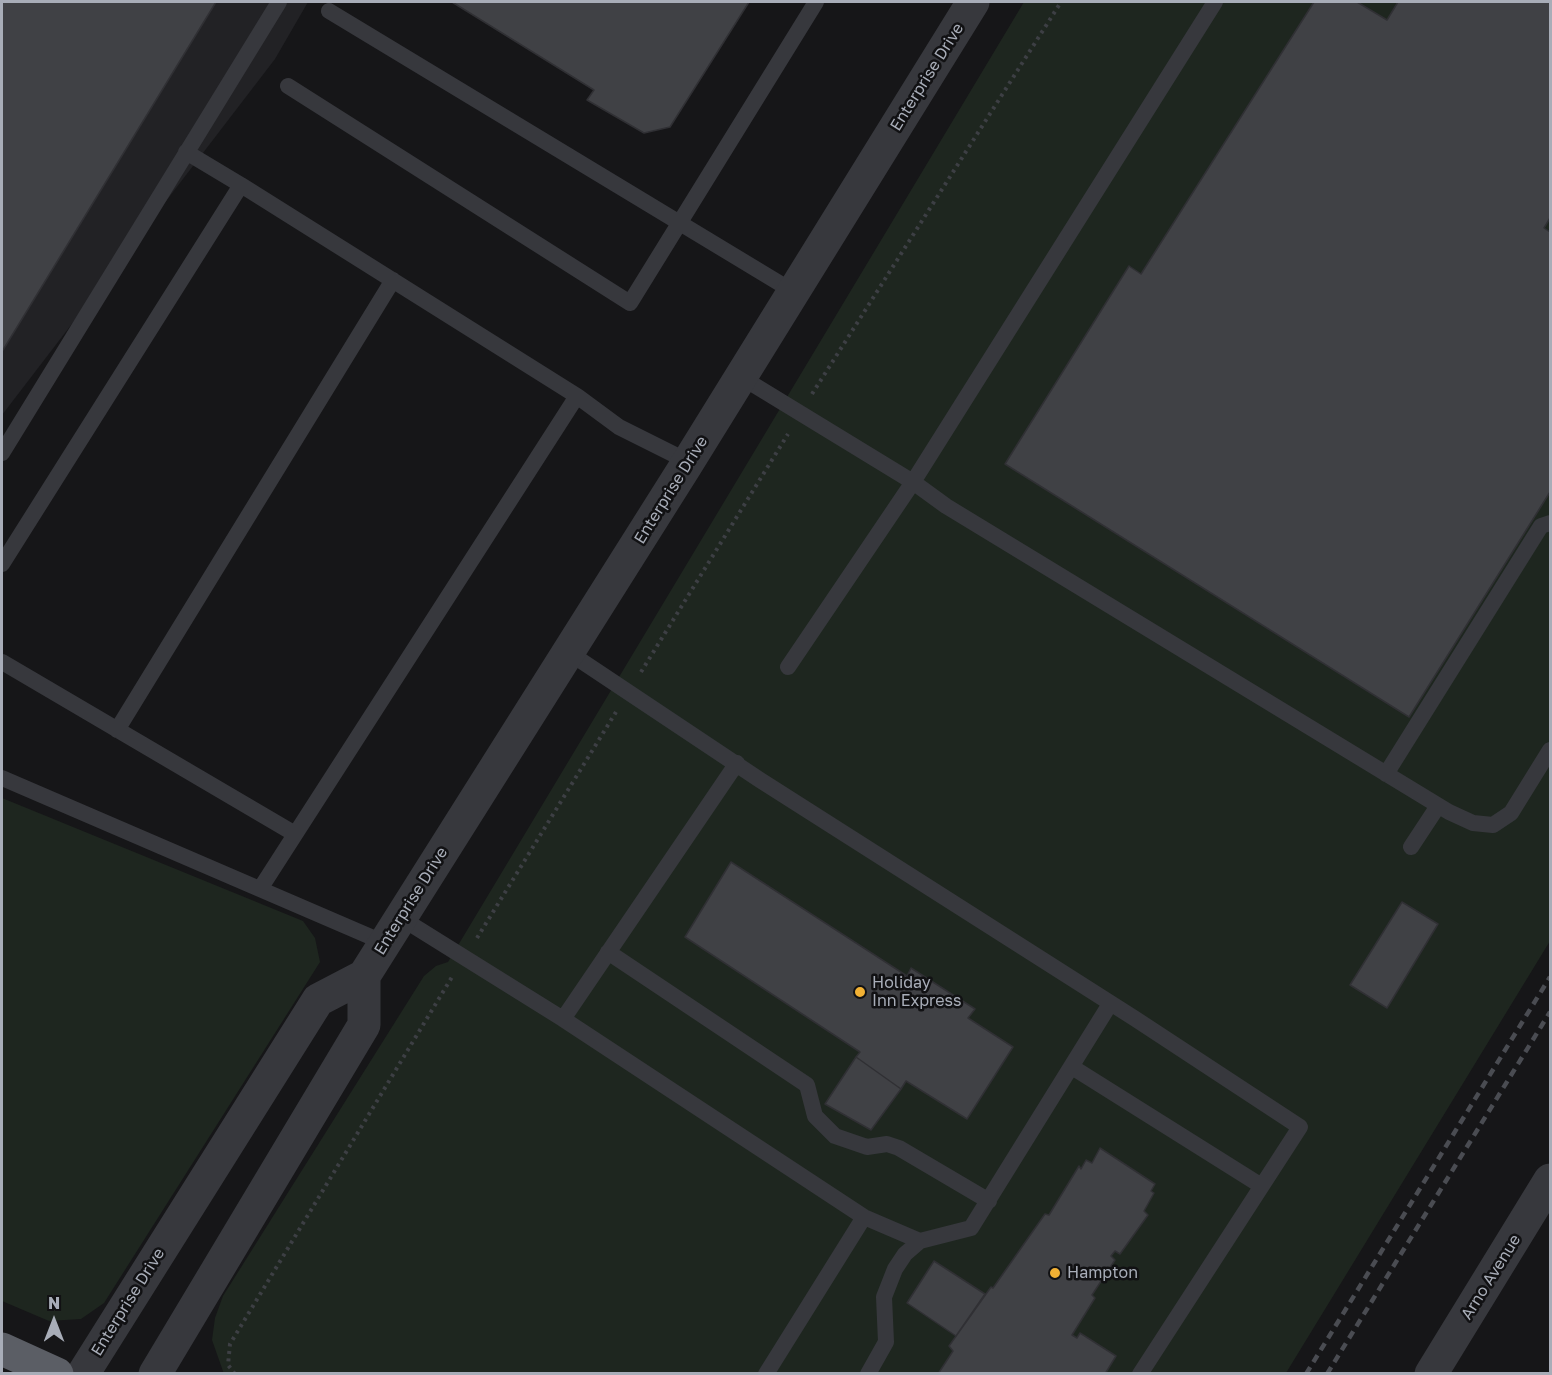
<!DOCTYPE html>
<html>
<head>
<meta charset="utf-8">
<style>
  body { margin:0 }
  #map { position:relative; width:1552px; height:1375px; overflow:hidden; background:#161618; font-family:"Golos Text",sans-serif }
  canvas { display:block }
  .frame { position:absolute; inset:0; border:3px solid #a8adb8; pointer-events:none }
  .north { position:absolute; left:24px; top:1291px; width:60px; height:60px; -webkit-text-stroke:4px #111113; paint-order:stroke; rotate:0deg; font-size:16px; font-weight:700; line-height:24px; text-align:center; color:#a8adb8 }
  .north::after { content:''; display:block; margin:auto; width:21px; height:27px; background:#a8adb8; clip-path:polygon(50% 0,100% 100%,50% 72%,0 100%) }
</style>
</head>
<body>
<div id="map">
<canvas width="1552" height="1375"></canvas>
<div class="frame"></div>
<div class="north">N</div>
</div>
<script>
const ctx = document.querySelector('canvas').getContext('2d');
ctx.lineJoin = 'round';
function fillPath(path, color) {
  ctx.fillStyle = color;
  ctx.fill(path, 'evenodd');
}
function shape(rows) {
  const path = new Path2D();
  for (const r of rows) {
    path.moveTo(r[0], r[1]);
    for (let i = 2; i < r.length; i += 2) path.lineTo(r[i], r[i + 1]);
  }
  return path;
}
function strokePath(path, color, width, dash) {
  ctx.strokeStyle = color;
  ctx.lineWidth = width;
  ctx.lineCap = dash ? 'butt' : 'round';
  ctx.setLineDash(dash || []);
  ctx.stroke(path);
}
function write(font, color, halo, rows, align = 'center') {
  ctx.font = font + ' "Golos Text",sans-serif';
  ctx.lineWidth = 5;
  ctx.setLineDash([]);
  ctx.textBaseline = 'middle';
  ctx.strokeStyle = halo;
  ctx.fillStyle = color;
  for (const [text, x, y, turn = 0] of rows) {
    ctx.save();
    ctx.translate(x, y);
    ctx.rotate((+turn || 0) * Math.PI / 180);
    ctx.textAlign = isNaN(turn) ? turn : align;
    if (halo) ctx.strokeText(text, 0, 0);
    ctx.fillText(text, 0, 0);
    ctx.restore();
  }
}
const built = shape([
  [2,2,308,2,275,59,2,415]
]);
const green = shape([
  [1024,2,1550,2,1550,941,1286,1373,224,1374,212,1340,215,1318,223,1296,424,976,436,966,448,962],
  [2,798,303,921,315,938,320,962,104,1303,81,1319,49,1321,2,1301]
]);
const building = shape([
  [2,2,216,2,3,350,2,349,2,2],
  [452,2,749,2,670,127,644,133,587,100,594,90,452,2],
  [1314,2,1357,2,1387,20,1398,2,1550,2,1550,218,1544,228,1550,232,1550,492,1409,717,1005,464,1129,266,1141,274,1314,2],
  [731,862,907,976,911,968,975,1009,968,1018,1013,1047,967,1119,906,1081,901,1089,856,1057,860,1052,685,937,731,862],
  [1402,902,1438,924,1387,1008,1350,985,1402,902],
  [856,1057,901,1089,871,1130,825,1104,856,1057],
  [1100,1148,1155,1184,1151,1191,1154,1193,1144,1211,1148,1215,1120,1254,1115,1251,1111,1256,1115,1260,1092,1295,1095,1298,1072,1335,1077,1338,1080,1333,1116,1356,1105,1374,938,1374,953,1351,949,1346,991,1287,993,1288,1045,1214,1049,1215,1079,1166,1081,1169,1086,1160,1092,1163,1100,1148],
  [934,1261,985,1294,956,1336,907,1303,934,1261]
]);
const path = shape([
  [812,394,1061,2],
  [641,672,788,434],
  [477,938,616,712],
  [235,1374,228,1365,230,1344,452,977]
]);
const service = shape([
  [329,11,794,292],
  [288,86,630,303,816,2],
  [186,152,241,185],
  [741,377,913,482,946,506,1449,812,1473,823,1493,825,1511,813,1550,750],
  [577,396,619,427,689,462],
  [2,453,279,2],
  [2,564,241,185,577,396,260,889],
  [568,652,760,780,1134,1018,1300,1127,1140,1374],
  [2,662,295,834],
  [788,667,913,482,1215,2],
  [117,730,393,280],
  [1386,774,1541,526,1550,523],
  [2,778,385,943],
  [1411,847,1438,806],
  [401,918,563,1019,864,1217,920,1241],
  [608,952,807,1085,815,1116,835,1136,867,1147,887,1144,899,1148,989,1201],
  [563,1019,737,763],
  [1072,1067,1260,1185],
  [766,1374,864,1217],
  [868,1374,886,1342,884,1297,895,1269,905,1254,920,1241,971,1228,1110,1004]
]);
const minor = shape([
  [83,1374,318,1000,364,976,685,467,973,2],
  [155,1374,364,1025,364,976],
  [1431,1374,1550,1180]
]);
const trunk = shape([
  [2,1349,57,1374]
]);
const rail = shape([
  [1306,1374,1550,977],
  [1327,1374,1550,1012]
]);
const markers = [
  [860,992,6,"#f2b134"],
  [1055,1273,6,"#f2b134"]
];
const streetNames = [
  ["Enterprise Drive",927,77,-58],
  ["Enterprise Drive",671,490,-58],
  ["Enterprise Drive",411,901,-58],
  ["Arno Avenue",1491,1277,-58],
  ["Enterprise Drive",128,1302,-58]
];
const poiNames = [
  ["Holiday",872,983],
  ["Inn Express",872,1001],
  ["Hampton",1067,1273]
];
fillPath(built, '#222225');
fillPath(green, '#1e261f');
fillPath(building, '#404145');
strokePath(building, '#303034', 1.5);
strokePath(path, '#3d3f44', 4, [3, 4.5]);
strokePath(service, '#37383d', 16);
strokePath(minor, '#37383d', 33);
strokePath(trunk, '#5b5e65', 33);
strokePath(rail, '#4a4c52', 4.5, [8, 6]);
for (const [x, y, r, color] of markers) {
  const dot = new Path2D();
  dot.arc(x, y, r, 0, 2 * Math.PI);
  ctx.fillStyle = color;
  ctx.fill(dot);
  strokePath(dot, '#111113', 2);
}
write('16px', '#a8adb8', '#111113', streetNames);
write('16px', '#a8adb8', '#111113', poiNames, 'left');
</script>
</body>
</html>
